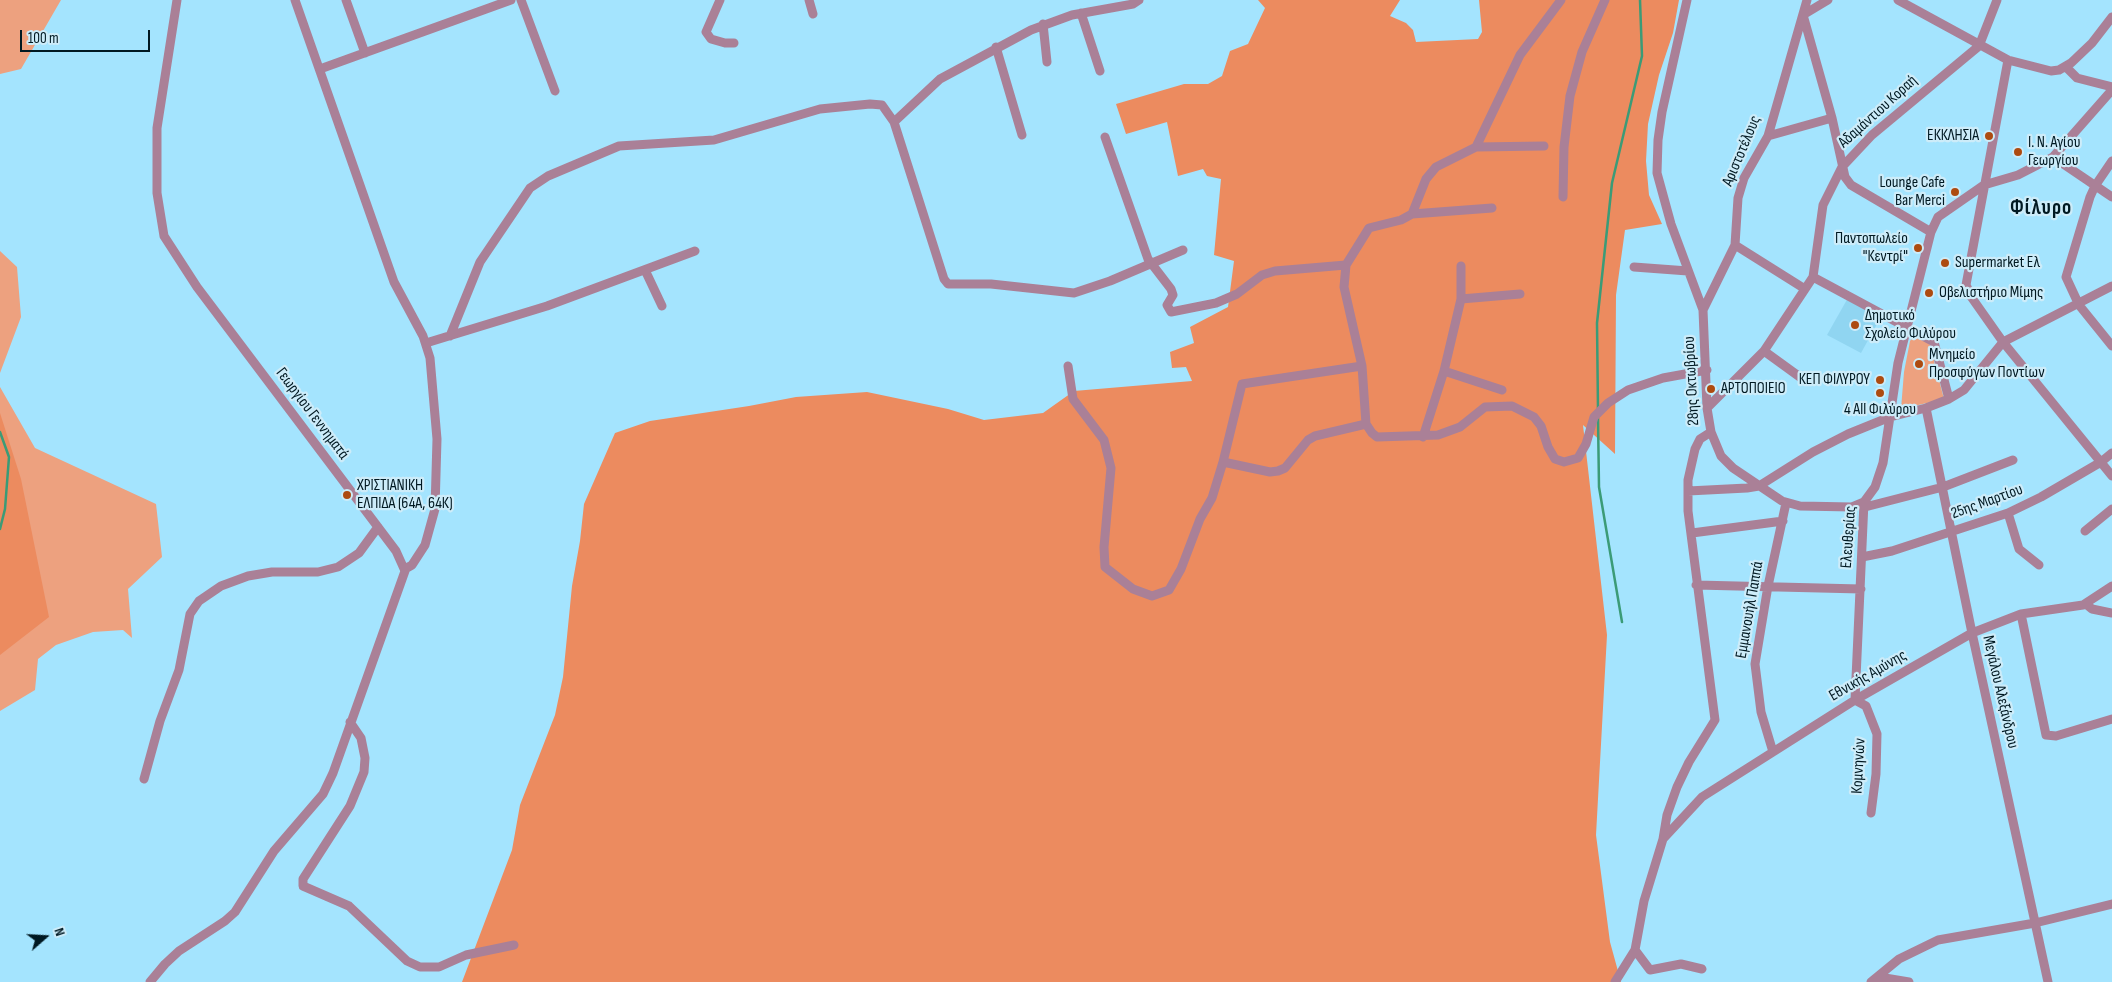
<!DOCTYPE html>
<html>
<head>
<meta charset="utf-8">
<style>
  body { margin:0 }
  #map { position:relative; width:2112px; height:982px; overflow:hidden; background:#a4e4fe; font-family:"Sofia Sans Condensed",sans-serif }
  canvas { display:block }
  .north { position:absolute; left:20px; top:912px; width:50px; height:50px; -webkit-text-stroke:4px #cdecf9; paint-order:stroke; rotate:71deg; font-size:14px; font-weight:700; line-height:20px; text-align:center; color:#001922 }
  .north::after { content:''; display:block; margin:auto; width:18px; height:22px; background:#001922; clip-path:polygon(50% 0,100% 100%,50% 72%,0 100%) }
  .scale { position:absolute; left:20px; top:30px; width:130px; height:22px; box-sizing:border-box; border:2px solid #001922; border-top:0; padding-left:6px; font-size:15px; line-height:18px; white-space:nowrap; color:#001922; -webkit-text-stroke:4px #cdecf9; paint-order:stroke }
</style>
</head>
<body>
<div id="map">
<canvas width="2112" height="982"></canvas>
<div class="north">N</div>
<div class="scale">100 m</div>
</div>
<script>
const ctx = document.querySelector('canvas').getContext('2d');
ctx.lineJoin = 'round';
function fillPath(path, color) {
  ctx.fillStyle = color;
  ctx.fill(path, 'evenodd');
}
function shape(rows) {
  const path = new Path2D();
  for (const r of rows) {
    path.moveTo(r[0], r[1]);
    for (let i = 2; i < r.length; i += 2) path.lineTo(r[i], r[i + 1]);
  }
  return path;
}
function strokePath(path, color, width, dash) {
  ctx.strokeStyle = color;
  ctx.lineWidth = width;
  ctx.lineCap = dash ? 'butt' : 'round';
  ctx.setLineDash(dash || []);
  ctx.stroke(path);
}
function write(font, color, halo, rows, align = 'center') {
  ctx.font = font + ' "Sofia Sans Condensed",sans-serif';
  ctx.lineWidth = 4.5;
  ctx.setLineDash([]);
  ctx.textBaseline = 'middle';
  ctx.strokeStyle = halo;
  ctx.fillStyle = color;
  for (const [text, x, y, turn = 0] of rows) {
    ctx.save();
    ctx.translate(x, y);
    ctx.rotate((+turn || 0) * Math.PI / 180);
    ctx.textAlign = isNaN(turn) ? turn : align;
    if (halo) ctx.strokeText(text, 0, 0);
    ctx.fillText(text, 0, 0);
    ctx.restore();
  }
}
const built = shape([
  [1849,296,1882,315,1861,353,1827,335]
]);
const green = shape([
  [0,0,61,0,21,69,0,74],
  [0,251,17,267,21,317,0,373],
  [1914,336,1929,342,1944,399,1901,409,1904,372,1910,341],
  [0,387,35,448,156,504,162,557,128,589,132,638,123,630,93,632,56,645,38,659,35,690,0,711]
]);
const forest = shape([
  [1258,0,1400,0,1390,16,1406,23,1413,30,1416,42,1478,39,1482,32,1479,0,1679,0,1673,33,1659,75,1648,124,1646,161,1649,195,1662,224,1625,230,1616,295,1615,454,1583,425,1607,635,1596,835,1610,942,1621,982,462,982,512,850,520,805,555,715,563,677,572,586,580,541,584,504,615,433,650,421,749,406,796,397,867,392,948,409,984,420,1043,413,1074,391,1192,381,1186,367,1172,368,1170,352,1194,343,1190,327,1228,307,1234,261,1214,255,1221,179,1207,176,1203,169,1178,176,1167,122,1126,134,1116,104,1184,84,1208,84,1222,76,1230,51,1248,44,1265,8],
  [0,413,21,479,49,617,0,655]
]);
const stream = shape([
  [1598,410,1597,323,1612,183,1642,56,1640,0],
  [1598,418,1599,487,1622,622],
  [0,432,9,457,5,509,0,529]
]);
const minor = shape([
  [295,0,394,282,423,336,430,358,437,439,435,509,425,545,412,565,405,569],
  [346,0,365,53],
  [521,0,555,91],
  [720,0,706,32,711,39,725,43,734,43],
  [809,0,813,14],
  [1139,0,1133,4,1072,15,1031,30,940,79,894,122,944,279,948,284,991,284,1074,293,1110,281,1183,250],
  [1561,0,1520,55,1476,147,1436,167,1426,179,1412,214,1401,220,1369,228,1346,265,1344,287,1362,366,1366,424,1372,433,1377,437,1438,435,1460,427,1485,407,1512,406,1534,417,1541,426,1548,447,1555,459,1564,462,1578,458,1586,444,1594,417,1608,403,1628,390,1663,378,1707,370],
  [1687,0,1662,112,1658,140,1657,173,1671,224,1703,310,1707,408,1711,432,1721,456,1733,468,1782,501,1800,506,1852,507,1864,502,1875,487,1883,463,1898,363,1931,232,1938,217,1984,185,2018,175,2053,157,2112,90],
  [1898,0,2008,60,2051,71,2059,70,2071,63,2092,43,2112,17],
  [1081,13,1100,71],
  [1803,15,1832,118,1845,177,1851,185,1931,232],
  [1803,15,1828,0],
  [1043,24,1047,62],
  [996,47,1022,135],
  [2008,60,1966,285,1972,298,2003,342,2112,476],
  [2066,67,2077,78,2112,87],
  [320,69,511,0],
  [1768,136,1832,118],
  [1105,137,1148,259,1171,289,1173,295,1167,305,1171,312,1216,303,1237,294,1262,275,1275,271,1346,265],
  [1476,147,1544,146],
  [2053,157,2112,197],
  [2112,161,2095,186,2090,197,2066,277,2079,305,2112,346],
  [1563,197,1564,147,1570,96,1582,52,1605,0],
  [1412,214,1492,208],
  [1735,245,1805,289],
  [1634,267,1688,271],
  [645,270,662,306],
  [1813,277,1934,342,1949,399],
  [1461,299,1520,294],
  [1703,310,1735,245,1738,198,1744,178,1768,136,1807,0],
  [450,336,480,262,530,188,548,176,619,146,714,140,820,109,870,104,882,105,894,122],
  [426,343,547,306,695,251],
  [1764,351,1804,380],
  [1068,366,1073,399,1104,440,1111,468,1104,547,1105,567,1133,589,1152,596,1169,590,1181,569,1200,519,1212,498,1223,462,1242,384,1362,366],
  [1444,371,1502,390],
  [1707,408,1764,351,1813,277,1823,205,1842,167,1872,135,1979,46,1997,0],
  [1926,408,1972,633,2048,982],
  [1423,437,1444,371,1461,299,1461,266],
  [1223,462,1270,472,1278,471,1285,468,1308,440,1315,436,1366,424],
  [1688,491,1747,488,1759,486,1813,452,1848,434,1890,417,1926,408,1949,399,1964,390,2003,342,2112,286],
  [1864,502,1855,700,1866,706,1877,734,1876,774,1871,813],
  [1865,507,1943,487,2013,460],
  [2008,513,2019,549,2039,565],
  [2085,531,2112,509],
  [1692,533,1783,521],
  [1862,557,1892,551,2008,513,2041,497,2101,462,2112,453],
  [1696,585,1861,589],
  [2086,604,2092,609,2112,613],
  [2021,614,2046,735,2056,736,2112,719],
  [350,722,361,738,365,758,364,772,350,806,303,879,303,886,349,906,407,961,420,967,439,967,466,955,514,945],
  [1773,752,1761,712,1755,664,1768,586,1786,503],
  [144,779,160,721,179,670,190,614,199,601,221,586,248,576,272,572,318,572,338,567,359,553,378,527],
  [1663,839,1702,797,1855,700,1972,633,2021,614,2083,605,2112,586],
  [1635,950,1650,970,1681,964,1702,969],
  [1875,980,1885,978,1909,982],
  [150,982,165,964,179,951,225,921,235,912,274,851,323,794,333,773,405,571,396,551,197,287,164,236,157,193,157,128,177,0],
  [1615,982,1635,950,1644,901,1663,839,1667,815,1677,787,1689,762,1715,720,1688,511,1688,480,1695,449,1700,439,1711,432],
  [1871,982,1899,959,1938,940,2035,923,2112,904]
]);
const markers = [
  [1989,136,5,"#ad4b10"],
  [2018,152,5,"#ad4b10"],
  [1955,192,5,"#ad4b10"],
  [1918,248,5,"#ad4b10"],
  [1945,263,5,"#ad4b10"],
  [1929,293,5,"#ad4b10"],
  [1855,325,5,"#ad4b10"],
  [1919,364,5,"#ad4b10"],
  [1880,380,5,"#ad4b10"],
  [1711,389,5,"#ad4b10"],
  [1880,393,5,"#ad4b10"],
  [347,495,5,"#ad4b10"]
];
const streetNames = [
  ["Αδαμάντιου Κοραή",1878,112,-42],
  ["Αριστοτέλους",1742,151,-67],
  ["28ης Οκτωβρίου",1692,381,-93],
  ["Γεωργίου Γεννηματά",312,414,53],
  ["25ης Μαρτίου",1987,502,-20],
  ["Ελευθερίας",1849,537,-86],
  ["Εμμανουήλ Παππά",1750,610,-80],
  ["Εθνικής Αμύνης",1868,676,-30],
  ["Μεγάλου Αλεξάνδρου",2000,692,77],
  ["Κομνηνών",1859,766,-87]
];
const poiNames = [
  ["ΕΚΚΛΗΣΙΑ",1979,136,"right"],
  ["Ι. Ν. Αγίου",2028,143],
  ["Γεωργίου",2028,161],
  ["Lounge Cafe",1945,183,"right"],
  ["Bar Merci",1945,201,"right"],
  ["Παντοπωλείο",1908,239,"right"],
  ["\"Κεντρί\"",1908,257,"right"],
  ["Supermarket Ελ",1955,263],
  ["Οβελιστήριο Μίμης",1939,293],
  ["Δημοτικό",1865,316],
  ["Σχολείο Φιλύρου",1865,334],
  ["Μνημείο",1929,355],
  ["Προσφύγων Ποντίων",1929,373],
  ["ΚΕΠ ΦΙΛΥΡΟΥ",1870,380,"right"],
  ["ΑΡΤΟΠΟΙΕΙΟ",1721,389],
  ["4 All Φιλύρου",1880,410,"center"],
  ["ΧΡΙΣΤΙΑΝΙΚΗ",357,486],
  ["ΕΛΠΙΔΑ (64Α, 64Κ)",357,504]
];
const districtNames = [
  ["Φίλυρο",2041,209]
];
fillPath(built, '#90d5f1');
fillPath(green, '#eda17f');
fillPath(forest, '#ec8b5f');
strokePath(stream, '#3b9b77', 2.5);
strokePath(minor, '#aa8097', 9);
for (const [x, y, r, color] of markers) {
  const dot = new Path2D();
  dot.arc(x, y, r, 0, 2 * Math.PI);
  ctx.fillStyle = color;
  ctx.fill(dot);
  strokePath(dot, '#cdecf9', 2);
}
write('16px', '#001922', '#cdecf9', streetNames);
write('16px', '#001922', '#cdecf9', poiNames, 'left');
ctx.letterSpacing = '1px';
write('bold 21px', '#001922', '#cdecf9', districtNames);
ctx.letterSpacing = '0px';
</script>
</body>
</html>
